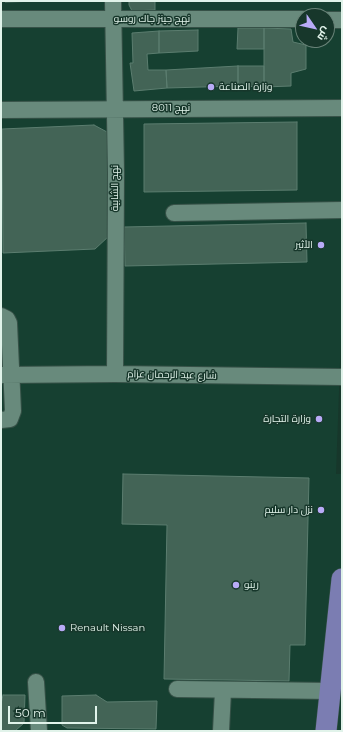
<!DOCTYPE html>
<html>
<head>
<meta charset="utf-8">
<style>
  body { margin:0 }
  #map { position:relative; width:343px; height:732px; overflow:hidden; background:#17372b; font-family:Montserrat,Cairo,sans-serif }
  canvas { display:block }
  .frame { position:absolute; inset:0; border:2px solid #e1f3ea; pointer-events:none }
  .north { position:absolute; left:295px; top:8px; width:40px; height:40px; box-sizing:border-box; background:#17372b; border:1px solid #688277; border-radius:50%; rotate:124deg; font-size:11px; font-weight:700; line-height:16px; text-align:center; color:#e1f3ea }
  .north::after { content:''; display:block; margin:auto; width:14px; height:18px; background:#b8abf7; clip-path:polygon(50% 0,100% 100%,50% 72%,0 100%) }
  .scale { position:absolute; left:8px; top:706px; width:89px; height:18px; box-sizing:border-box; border:2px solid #e1f3ea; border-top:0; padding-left:5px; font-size:12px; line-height:14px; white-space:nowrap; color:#e1f3ea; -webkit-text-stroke:3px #17372b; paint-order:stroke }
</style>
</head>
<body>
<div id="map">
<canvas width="343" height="732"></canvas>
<div class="frame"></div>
<div class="north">ش</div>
<div class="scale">50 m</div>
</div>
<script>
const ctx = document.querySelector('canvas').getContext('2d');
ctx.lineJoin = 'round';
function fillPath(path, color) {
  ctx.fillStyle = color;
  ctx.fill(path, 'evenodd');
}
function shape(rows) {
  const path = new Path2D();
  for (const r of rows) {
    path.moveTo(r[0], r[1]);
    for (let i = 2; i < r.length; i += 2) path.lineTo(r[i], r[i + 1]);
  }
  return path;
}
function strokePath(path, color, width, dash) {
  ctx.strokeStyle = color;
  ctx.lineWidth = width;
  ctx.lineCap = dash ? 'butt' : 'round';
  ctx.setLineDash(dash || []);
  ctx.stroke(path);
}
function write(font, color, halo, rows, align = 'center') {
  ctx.font = font + ' Montserrat,Cairo,sans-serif';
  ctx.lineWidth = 3;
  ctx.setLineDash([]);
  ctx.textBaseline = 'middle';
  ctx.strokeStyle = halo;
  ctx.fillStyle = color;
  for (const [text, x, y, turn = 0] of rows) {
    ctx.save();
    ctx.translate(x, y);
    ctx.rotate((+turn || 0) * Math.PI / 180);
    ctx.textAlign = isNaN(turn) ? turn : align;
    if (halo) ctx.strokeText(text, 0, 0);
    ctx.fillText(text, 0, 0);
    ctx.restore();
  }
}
const built = shape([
  [1,1,341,1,342,307,336,474,342,474,342,731,1,731],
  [303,16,327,16,327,40,303,40]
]);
const building = shape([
  [5,1,42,1,5,2,5,1],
  [129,1,155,1,155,10,132,11,129,5,129,1],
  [238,28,264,28,264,49,237,49,238,28],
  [264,28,291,29,293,42,306,45,306,69,291,73,291,86,264,87,264,28],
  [198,30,198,51,159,53,159,31,198,30],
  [159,31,159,53,147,54,148,70,166,70,167,88,134,91,130,63,133,63,132,33,159,31],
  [238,66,264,66,264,87,238,86,238,66],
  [238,66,238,86,167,88,166,70,238,66],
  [297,122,297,190,144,192,144,124,297,122],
  [94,125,107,132,109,236,95,249,3,253,2,129,94,125],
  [306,223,307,262,125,266,124,227,306,223],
  [123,474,309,478,305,645,290,645,289,681,164,679,167,525,122,524,123,474],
  [3,695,25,695,24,723,15,731,1,731,1,704,3,695],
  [96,695,107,702,157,701,156,729,67,728,62,725,62,696,96,695]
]);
const minor = shape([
  [113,1,116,173,115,374],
  [1,19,303,19],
  [327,20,342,20],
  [1,110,342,108],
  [174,213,342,210],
  [1,316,7,319,9,323,13,411,10,419,1,420],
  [1,375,115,374,342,377],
  [36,682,39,731],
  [177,689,331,691],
  [221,731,223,691]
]);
const major = shape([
  [326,731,342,579]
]);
const markers = [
  [211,87,4,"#b8abf7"],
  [321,245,4,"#b8abf7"],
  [319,419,4,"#b8abf7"],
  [321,510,4,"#b8abf7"],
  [236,585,4,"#b8abf7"],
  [62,628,4,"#b8abf7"]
];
const streetNames = [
  ["نهج جينز جاك روسو",152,19],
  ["نهج 8011",171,108],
  ["نهج الشابية",115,188,-90],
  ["شارع عبد الرحمان عزام",172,375,1]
];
const poiNames = [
  ["وزارة الصناعة",219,87],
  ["الأثير",313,245,"right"],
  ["وزارة التجارة",311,419,"right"],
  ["نزل دار سليم",313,510,"right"],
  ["رينو",244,585],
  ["Renault Nissan",70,628]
];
fillPath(built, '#164031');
fillPath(building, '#436456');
strokePath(building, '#5b7d6f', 1);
strokePath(minor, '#365147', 18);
strokePath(major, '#365147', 22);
strokePath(minor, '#688a7c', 16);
strokePath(major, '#7b7db2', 21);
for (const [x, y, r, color] of markers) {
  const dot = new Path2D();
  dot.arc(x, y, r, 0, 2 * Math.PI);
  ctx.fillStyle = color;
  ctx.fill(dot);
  strokePath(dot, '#17372b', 1.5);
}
write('10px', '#e1f3ea', '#17372b', streetNames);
write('10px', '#e1f3ea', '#17372b', poiNames, 'left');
</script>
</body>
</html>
